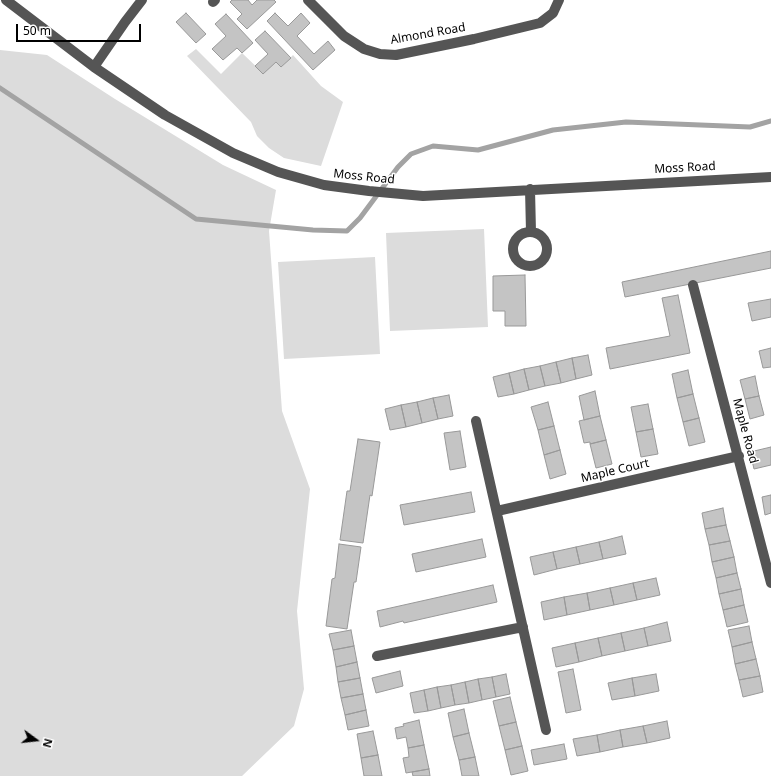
<!DOCTYPE html>
<html>
<head>
<meta charset="utf-8">
<style>
  body { margin:0 }
  #map { position:relative; width:771px; height:776px; overflow:hidden; background:#fff; font-family:"Noto Sans",sans-serif }
  canvas { display:block }
  .north { position:absolute; left:16px; top:720px; width:40px; height:40px; -webkit-text-stroke:3px #fff; paint-order:stroke; rotate:105deg; font-size:11px; font-weight:700; line-height:16px; text-align:center; color:#000 }
  .north::after { content:''; display:block; margin:auto; width:14px; height:18px; background:#000; clip-path:polygon(50% 0,100% 100%,50% 72%,0 100%) }
  .scale { position:absolute; left:16px; top:24px; width:125px; height:18px; box-sizing:border-box; border:2px solid #000; border-top:0; padding-left:5px; font-size:12px; line-height:14px; white-space:nowrap; color:#000; -webkit-text-stroke:3px #fff; paint-order:stroke }
</style>
</head>
<body>
<div id="map">
<canvas width="771" height="776"></canvas>
<div class="north">N</div>
<div class="scale">50 m</div>
</div>
<script>
const ctx = document.querySelector('canvas').getContext('2d');
ctx.lineJoin = 'round';
function fillPath(path, color) {
  ctx.fillStyle = color;
  ctx.fill(path, 'evenodd');
}
function shape(rows) {
  const path = new Path2D();
  for (const r of rows) {
    if (r.length === 3) {
      path.moveTo(r[0] + r[2], r[1]);
      path.arc(r[0], r[1], r[2], 0, 2 * Math.PI);
      continue;
    }
    path.moveTo(r[0], r[1]);
    for (let i = 2; i < r.length; i += 2) path.lineTo(r[i], r[i + 1]);
  }
  return path;
}
function strokePath(path, color, width, dash) {
  ctx.strokeStyle = color;
  ctx.lineWidth = width;
  ctx.lineCap = dash ? 'butt' : 'round';
  ctx.setLineDash(dash || []);
  ctx.stroke(path);
}
function write(font, color, halo, rows, align = 'center') {
  ctx.font = font + ' "Noto Sans",sans-serif';
  ctx.lineWidth = 3;
  ctx.setLineDash([]);
  ctx.textBaseline = 'middle';
  ctx.strokeStyle = halo;
  ctx.fillStyle = color;
  for (const [text, x, y, turn = 0] of rows) {
    ctx.save();
    ctx.translate(x, y);
    ctx.rotate((+turn || 0) * Math.PI / 180);
    ctx.textAlign = isNaN(turn) ? turn : align;
    if (halo) ctx.strokeText(text, 0, 0);
    ctx.fillText(text, 0, 0);
    ctx.restore();
  }
}
const green = shape([
  [196,49,221,74,242,53,263,73,276,62,281,67,293,55,321,86,343,102,321,166,284,158,269,148,257,136,251,122,187,56],
  [0,50,47,55,115,99,223,165,276,190,269,231,282,411,310,489,297,611,304,689,294,726,242,776,0,776],
  [484,229,488,327,390,331,386,233],
  [375,257,380,354,284,359,278,262]
]);
const stream = shape([
  [0,88,196,219,313,230,347,231,360,218,398,167,411,154,433,146,478,150,553,130,626,122,750,127,771,121]
]);
const building = shape([
  [232,0,248,0,252,5,257,0,274,0,276,2,247,29,237,19,242,14,230,2,232,0],
  [186,13,206,34,196,43,176,22,186,13],
  [275,13,288,26,301,13,310,23,297,36,314,54,328,41,335,50,313,70,267,21,275,13],
  [226,14,253,43,242,53,237,48,223,60,212,49,226,36,215,24,226,14],
  [265,31,291,58,281,67,276,62,263,74,255,66,268,54,255,40,265,31],
  [771,251,771,268,625,297,622,282,771,251],
  [525,275,526,326,505,326,505,311,493,311,493,276,525,275],
  [678,295,690,353,610,369,606,348,670,336,662,298,678,295],
  [771,299,771,317,752,321,748,303,771,299],
  [771,348,771,367,763,368,759,351,771,348],
  [588,355,592,375,576,379,572,358,588,355],
  [572,358,576,379,561,383,556,362,572,358],
  [556,362,561,383,545,386,540,366,556,362],
  [540,366,545,386,529,390,524,369,540,366],
  [524,369,529,390,514,394,509,373,524,369],
  [688,370,693,394,677,398,672,374,688,370],
  [509,373,514,394,498,397,493,377,509,373],
  [755,376,759,396,745,399,740,380,755,376],
  [595,391,600,416,584,420,579,396,595,391],
  [693,394,699,418,683,422,677,398,693,394],
  [449,395,453,416,438,419,433,398,449,395],
  [759,396,764,415,750,419,745,399,759,396],
  [433,398,438,419,422,423,417,402,433,398],
  [417,402,422,423,406,427,401,405,417,402],
  [548,402,554,426,538,430,531,407,548,402],
  [648,404,653,429,636,432,631,407,648,404],
  [401,405,406,427,390,430,385,409,401,405],
  [600,416,606,440,590,444,590,442,584,443,579,421,600,416],
  [699,418,705,442,689,446,683,422,699,418],
  [554,426,560,450,544,455,538,430,554,426],
  [653,429,658,454,641,457,636,432,653,429],
  [460,431,466,467,450,470,444,433,460,431],
  [358,439,380,442,372,496,370,495,363,543,340,540,347,491,350,491,358,439],
  [606,440,612,464,596,468,590,444,606,440],
  [771,447,771,465,754,469,750,452,771,447],
  [560,450,566,474,550,479,544,455,560,450],
  [471,492,475,512,404,525,400,505,471,492],
  [771,495,771,513,765,515,762,497,771,495],
  [723,508,726,525,705,529,702,513,723,508],
  [726,525,730,541,709,545,705,529,726,525],
  [622,536,626,554,603,559,599,542,622,536],
  [482,539,486,557,416,572,412,554,482,539],
  [730,541,734,557,712,562,709,545,730,541],
  [599,542,603,559,580,564,576,547,599,542],
  [339,544,361,547,356,582,354,582,347,629,326,626,332,579,335,578,339,544],
  [576,547,580,564,557,569,553,552,576,547],
  [553,552,557,569,534,575,530,557,553,552],
  [734,557,737,573,716,578,712,562,734,557],
  [737,573,741,589,719,594,716,578,737,573],
  [656,578,660,595,637,600,633,583,656,578],
  [633,583,637,600,614,605,610,588,633,583],
  [493,585,497,602,404,623,403,621,380,627,377,611,493,585],
  [610,588,614,605,590,610,587,593,610,588],
  [741,589,744,605,723,610,719,594,741,589],
  [587,593,590,610,567,615,564,597,587,593],
  [564,597,567,615,544,620,541,602,564,597],
  [744,605,748,622,727,627,723,610,744,605],
  [667,622,671,641,648,646,644,628,667,622],
  [749,626,752,642,732,647,728,630,749,626],
  [644,628,648,646,625,651,621,633,644,628],
  [351,630,354,646,333,650,329,634,351,630],
  [621,633,625,651,602,656,598,638,621,633],
  [598,638,602,656,579,662,575,643,598,638],
  [752,642,756,659,735,664,732,647,752,642],
  [575,643,579,662,556,667,552,648,575,643],
  [354,646,357,662,336,667,333,650,354,646],
  [756,659,760,676,739,680,735,664,756,659],
  [357,662,360,678,338,682,336,667,357,662],
  [573,669,581,710,566,713,558,672,573,669],
  [400,671,403,686,376,693,372,678,400,671],
  [506,674,510,694,496,697,492,677,506,674],
  [656,674,659,691,635,696,632,678,656,674],
  [760,676,763,692,743,697,739,680,760,676],
  [492,677,496,697,482,700,478,679,492,677],
  [360,678,363,694,341,698,338,682,360,678],
  [632,678,635,696,612,700,608,683,632,678],
  [478,679,482,700,469,703,465,682,478,679],
  [465,682,469,703,455,705,451,685,465,682],
  [451,685,455,705,441,708,437,687,451,685],
  [437,687,441,708,428,711,424,690,437,687],
  [424,690,428,711,414,713,410,693,424,690],
  [363,694,366,710,345,715,341,698,363,694],
  [510,697,516,722,499,726,493,701,510,697],
  [464,709,469,733,453,737,448,713,464,709],
  [366,710,369,726,348,730,345,715,366,710],
  [419,720,424,745,408,748,406,737,397,739,395,728,404,726,403,724,419,720],
  [667,721,670,738,647,743,643,726,667,721],
  [516,722,522,746,505,750,499,726,516,722],
  [643,726,647,743,623,747,620,730,643,726],
  [620,730,623,747,600,752,597,735,620,730],
  [373,731,378,755,361,758,357,734,373,731],
  [469,733,475,757,459,760,453,737,469,733],
  [597,735,600,752,577,756,573,739,597,735],
  [564,744,567,759,534,765,531,750,564,744],
  [424,745,429,769,406,773,403,758,409,757,408,748,424,745],
  [522,746,528,771,511,775,505,750,522,746],
  [378,755,382,776,364,776,361,758,378,755],
  [475,757,479,776,462,776,459,760,475,757],
  [429,769,430,776,413,776,412,772,429,769]
]);
const minor = shape([
  [6,0,94,67,165,115,233,153,278,172,324,185,369,191,423,196,771,177],
  [308,0,344,36,364,49,380,54,396,55,474,39,540,23,553,13,559,0],
  [213,2,215,0],
  [94,67,125,22,142,0],
  [530,189,531,232],
  [530,249,17],
  [693,285,771,583],
  [476,421,546,730],
  [497,511,739,456],
  [377,656,523,627]
]);
const streetNames = [
  ["Almond Road",428,34,-10],
  ["Moss Road",685,168,-3],
  ["Moss Road",364,177,6],
  ["Maple Road",745,431,75],
  ["Maple Court",615,471,-13]
];
fillPath(green, '#dcdcdc');
strokePath(stream, '#a3a3a3', 5);
fillPath(building, '#c4c4c4');
strokePath(building, '#999', 1);
strokePath(minor, '#555', 10);
write('12px', '#000', '#fff', streetNames);
</script>
</body>
</html>
